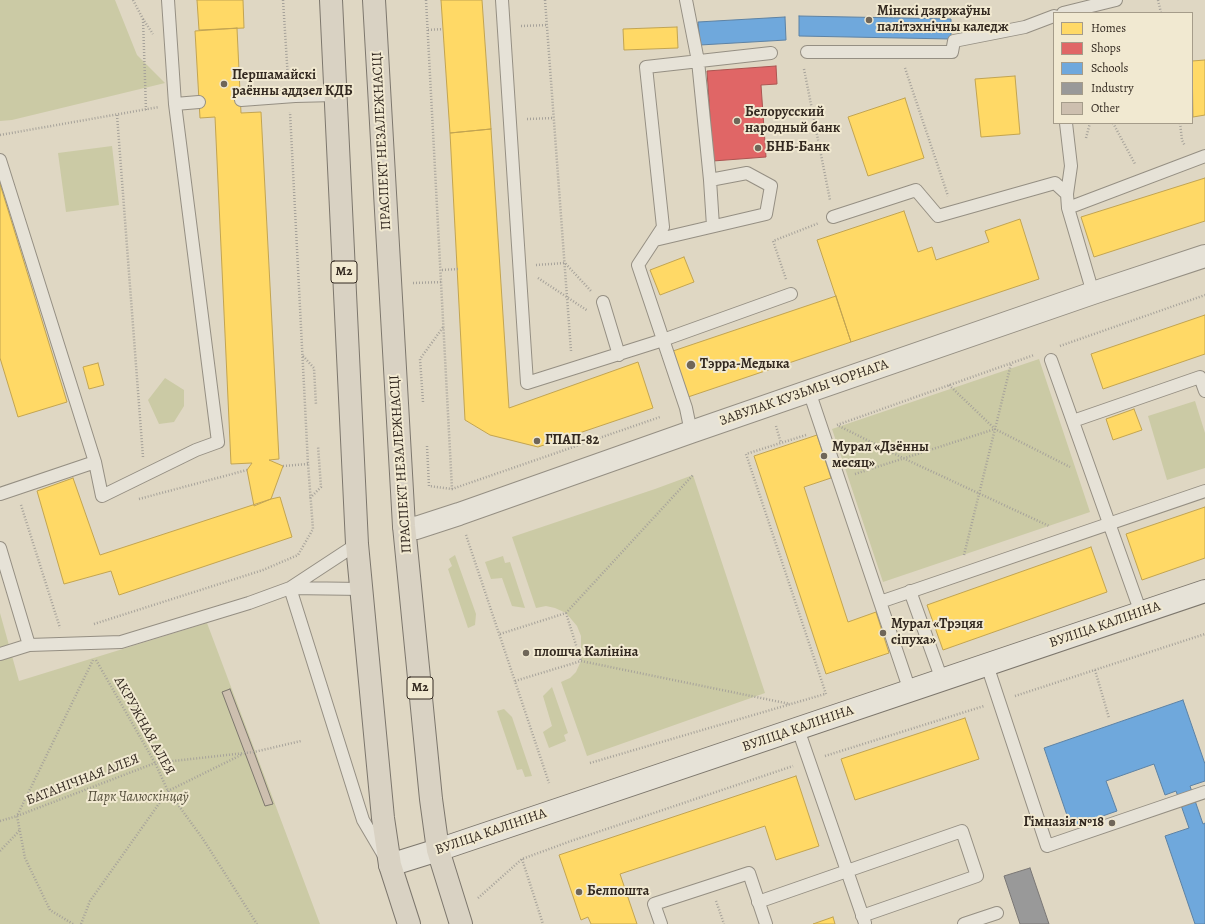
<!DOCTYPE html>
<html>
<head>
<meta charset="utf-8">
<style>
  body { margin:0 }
  #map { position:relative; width:1205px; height:924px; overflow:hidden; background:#dfd7c3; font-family:Alegreya,serif }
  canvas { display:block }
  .legend { position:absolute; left:1053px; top:12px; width:140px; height:112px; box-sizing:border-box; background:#f1e9d1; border:1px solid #a59c8a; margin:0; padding:5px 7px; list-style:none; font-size:12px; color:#332920 }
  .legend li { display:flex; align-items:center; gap:8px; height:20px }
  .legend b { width:20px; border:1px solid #a59c8a }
</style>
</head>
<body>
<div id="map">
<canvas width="1205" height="924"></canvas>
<ul class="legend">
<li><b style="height:11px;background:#ffd966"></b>Homes</li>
<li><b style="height:11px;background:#e06666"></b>Shops</li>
<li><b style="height:11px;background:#6fa8dc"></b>Schools</li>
<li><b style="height:11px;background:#999"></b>Industry</li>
<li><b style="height:11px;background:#cdbfaf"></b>Other</li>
</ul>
</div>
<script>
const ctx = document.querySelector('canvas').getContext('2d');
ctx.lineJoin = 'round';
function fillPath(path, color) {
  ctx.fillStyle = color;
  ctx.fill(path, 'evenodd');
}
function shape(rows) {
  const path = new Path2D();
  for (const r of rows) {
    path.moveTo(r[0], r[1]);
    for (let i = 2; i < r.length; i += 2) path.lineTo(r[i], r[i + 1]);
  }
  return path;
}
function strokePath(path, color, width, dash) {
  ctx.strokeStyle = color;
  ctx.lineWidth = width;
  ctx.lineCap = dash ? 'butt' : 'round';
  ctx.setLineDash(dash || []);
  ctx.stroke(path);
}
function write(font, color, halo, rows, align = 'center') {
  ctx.font = font + ' Alegreya,serif';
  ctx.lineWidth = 4;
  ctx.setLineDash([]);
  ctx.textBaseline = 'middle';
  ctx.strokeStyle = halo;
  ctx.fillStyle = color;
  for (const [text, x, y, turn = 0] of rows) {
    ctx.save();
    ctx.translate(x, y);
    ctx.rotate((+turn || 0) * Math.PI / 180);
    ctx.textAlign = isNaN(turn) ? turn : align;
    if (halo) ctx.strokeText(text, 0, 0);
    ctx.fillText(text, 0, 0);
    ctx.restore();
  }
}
const green = shape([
  [0,0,115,0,137,55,165,83,12,120,0,121],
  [112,146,119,205,66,212,58,153],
  [1039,359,1090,512,883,582,832,429],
  [165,378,184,390,184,406,174,422,159,424,148,400],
  [1195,401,1205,433,1205,468,1167,480,1148,416],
  [693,475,765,693,587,756,561,682,570,678,576,672,581,661,581,636,577,626,566,613,555,608,546,606,536,608,512,537,655,489],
  [455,555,476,614,475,625,468,628,448,569,452,566,449,559],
  [503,556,505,563,510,562,525,608,512,606,502,578,491,579,485,562],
  [0,613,19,681,207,623,320,924,0,924],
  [552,687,568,733,564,735,566,741,549,748,543,732,552,726,543,696],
  [504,709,512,717,532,776,525,777,522,769,517,770,497,711]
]);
const homes = shape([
  [197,0,243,0,244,28,199,30,197,0],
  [441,0,482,0,491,129,450,133,441,0],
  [677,27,678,48,624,50,623,29,677,27],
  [237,28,241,113,261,112,279,459,269,460,283,466,271,499,254,506,247,470,252,463,231,464,215,117,200,118,195,31,237,28],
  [1205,60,1205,115,1193,117,1192,61,1205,60],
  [1015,76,1020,134,981,137,975,79,1015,76],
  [905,98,924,158,868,176,848,117,905,98],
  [491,129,509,408,638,362,653,408,538,447,490,435,465,420,450,133,491,129],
  [1205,178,1205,221,1094,257,1081,217,1205,178],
  [0,184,67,402,18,417,0,358,0,184],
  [904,211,918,252,932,247,936,260,989,242,985,231,1020,219,1039,279,851,342,817,240,904,211],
  [684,257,694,282,660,295,650,270,684,257],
  [836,296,851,342,688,397,673,351,836,296],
  [1205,315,1205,354,1103,389,1091,354,1205,315],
  [98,363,104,385,89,389,83,367,98,363],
  [1134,409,1142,430,1113,440,1106,419,1134,409],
  [817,435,831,478,804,487,848,622,876,612,889,653,826,674,754,456,817,435],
  [73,478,100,555,271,499,280,497,292,537,119,595,111,571,64,584,37,491,73,478],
  [1205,507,1205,558,1142,580,1126,534,1205,507],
  [1091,547,1107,592,943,650,927,605,1091,547],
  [965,718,979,759,855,800,841,759,965,718],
  [796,776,819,846,776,860,765,826,620,874,637,924,591,924,588,917,581,920,559,855,796,776],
  [833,917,835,924,813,924,833,917]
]);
const shops = shape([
  [776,66,777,84,761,85,766,157,713,161,707,71,776,66]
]);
const schools = shape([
  [799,16,951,19,951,39,799,36,799,16],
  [785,17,786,40,700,45,698,22,785,17],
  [1183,700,1205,764,1205,781,1190,786,1203,824,1205,823,1205,924,1195,924,1165,836,1189,828,1176,791,1165,795,1154,764,1106,781,1117,811,1071,827,1044,748,1183,700]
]);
const industry = shape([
  [1030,868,1049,924,1020,924,1004,876,1030,868]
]);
const building = shape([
  [230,689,254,752,273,804,265,806,222,692,230,689]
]);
const path = shape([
  [133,0,143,19,153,34],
  [283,0,288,79],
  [426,0,452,489],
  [545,0,571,351],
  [1158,0,1161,13],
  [143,19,146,110],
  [521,26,547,25],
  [428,30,443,29],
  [905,68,948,196],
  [804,69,830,200],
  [117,115,143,457],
  [527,119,554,118],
  [1113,123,1135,164],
  [1180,123,1182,140,1185,146],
  [0,135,159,107],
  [1086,138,1090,123],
  [536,265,565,263,591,291],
  [442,270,458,269],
  [538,278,588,311],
  [786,279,773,241,819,223],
  [413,283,442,282],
  [1060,346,1205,295],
  [303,356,314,368,316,405],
  [949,385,995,429,1070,467],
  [423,402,420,359,444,326],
  [837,425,1034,355],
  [776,426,781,443],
  [839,426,905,459,1049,526],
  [806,435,746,454,826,694],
  [427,446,429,486,452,489,660,417],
  [283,466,308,464],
  [855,474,995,429],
  [310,498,321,487,318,446],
  [139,499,247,470],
  [21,505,60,628],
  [466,535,549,783],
  [964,555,1011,364],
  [566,613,581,661],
  [94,624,263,570,298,555,313,529,308,464,290,112],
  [500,634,566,613,693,475],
  [96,660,155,763,168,791,203,839,257,924],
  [1095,670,1109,718],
  [515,681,581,661,790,704],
  [1015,696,1205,634],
  [825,756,984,706],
  [590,763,825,694],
  [0,821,17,816,155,763,254,752,301,741],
  [0,851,20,830],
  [522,859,543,924],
  [478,898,522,859,571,841,793,766],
  [716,901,724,924],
  [73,924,50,910,25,858,17,816,93,660],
  [81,924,90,901,168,791,243,754]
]);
const service = shape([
  [502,0,527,383,663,340,791,294],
  [1063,13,1116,0],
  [807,52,952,52,954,41,1025,27,1054,16],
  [241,100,295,96,335,95],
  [175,104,199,102],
  [1066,123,1071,166,1067,194,1068,208,1093,293],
  [0,160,95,462],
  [710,180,713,226],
  [1068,208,1205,156],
  [833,217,916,190,938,216,1055,183,1067,194],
  [655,240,766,214,771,186,747,173,710,180,698,61,686,0],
  [603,302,619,355],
  [1051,360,1141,613],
  [809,391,910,691],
  [1073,421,1200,377,1205,391],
  [691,432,686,408,638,265,663,227,646,67,771,53],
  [0,494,95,462,102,496,196,450,218,442,175,104,168,0],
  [0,548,29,645,121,642,249,603,290,588,357,544],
  [290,588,363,820,383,854],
  [290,588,362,589],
  [910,591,942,680],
  [880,602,1205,491],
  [0,654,29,645],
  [987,665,1047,846,1205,792],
  [798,729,865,923],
  [758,902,962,831,977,876,862,916],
  [661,924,654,904,749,873,766,924],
  [964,924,997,913]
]);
const tertiary = shape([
  [404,526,416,528,459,514,691,432,1093,293,1205,256]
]);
const secondary = shape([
  [390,865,438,850,1205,591]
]);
const primary = shape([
  [331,0,357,544,383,818,390,865,409,924],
  [374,0,404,526,431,799,438,850,461,924]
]);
const markers = [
  [869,20,4,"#6f6659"],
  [224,84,4,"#6f6659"],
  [737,121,4,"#6f6659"],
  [758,148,4,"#6f6659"],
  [691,365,5,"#6f6659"],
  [537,441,4,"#6f6659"],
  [824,456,4,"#6f6659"],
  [883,633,4,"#6f6659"],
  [526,653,4,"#6f6659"],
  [1112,823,4,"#6f6659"],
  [579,892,4,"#6f6659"]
];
const shields = [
  [344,272,26],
  [420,688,26]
];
const shieldNames = [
  ["М2",344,272],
  ["М2",420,688]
];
const poiNames = [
  ["Мінскі дзяржаўны",877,12],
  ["палітэхнічны каледж",877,28],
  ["Першамайскі",232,76],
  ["раённы аддзел КДБ",232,92],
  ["Белорусский",745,113],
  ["народный банк",745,129],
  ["БНБ-Банк",766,148],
  ["Тэрра-Медыка",700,365],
  ["ГПАП-82",545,441],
  ["Мурал «Дзённы",832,448],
  ["месяц»",832,464],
  ["Мурал «Трэцяя",891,625],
  ["сіпуха»",891,641],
  ["плошча Калініна",534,653],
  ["Гімназія №18",1104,823,"right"],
  ["Белпошта",587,892]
];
const streetNames = [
  ["ПРАСПЕКТ НЕЗАЛЕЖНАСЦІ",382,141,-93],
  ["ЗАВУЛАК КУЗЬМЫ ЧОРНАГА",804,393,-19],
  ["ПРАСПЕКТ НЕЗАЛЕЖНАСЦІ",401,464,-94],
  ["ВУЛІЦА КАЛІНІНА",1105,625,-19],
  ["АКРУЖНАЯ АЛЕЯ",144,726,61],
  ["ВУЛІЦА КАЛІНІНА",798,729,-19],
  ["БАТАНІЧНАЯ АЛЕЯ",83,780,-21],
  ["ВУЛІЦА КАЛІНІНА",491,832,-19]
];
const parkNames = [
  ["Парк Чалюскінцаў",138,798]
];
fillPath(green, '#cbcaa5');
fillPath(homes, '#ffd966');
strokePath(homes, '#c2a451', 1);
fillPath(shops, '#e06666');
strokePath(shops, '#ac5451', 1);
fillPath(schools, '#6fa8dc');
strokePath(schools, '#5d82a4', 1);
fillPath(industry, '#999');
strokePath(industry, '#7a7775', 1);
fillPath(building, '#cdbfaf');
strokePath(building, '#7d776d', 1);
strokePath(service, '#958f83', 14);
strokePath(tertiary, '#958f83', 24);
strokePath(secondary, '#7d776d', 24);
strokePath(primary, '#7d776d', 24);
strokePath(path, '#a6a29a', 2.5, [1, 2]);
strokePath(service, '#e6e2d7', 12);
strokePath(tertiary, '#e6e2d7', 22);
strokePath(secondary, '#e6e2d7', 22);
strokePath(primary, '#d9d2c3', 22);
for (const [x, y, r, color] of markers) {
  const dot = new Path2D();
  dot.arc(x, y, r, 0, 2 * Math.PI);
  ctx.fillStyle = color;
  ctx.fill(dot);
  strokePath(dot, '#f1e9d1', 1.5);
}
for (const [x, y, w] of shields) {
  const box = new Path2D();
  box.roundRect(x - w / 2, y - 11, w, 22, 3);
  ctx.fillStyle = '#f1e9d1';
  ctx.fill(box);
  strokePath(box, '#332920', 1);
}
write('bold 13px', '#332920', null, shieldNames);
write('bold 14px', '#332920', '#f1e9d1', poiNames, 'left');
write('14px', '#332920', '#f1e9d1', streetNames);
write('italic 14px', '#554f3b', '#f1e9d1', parkNames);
</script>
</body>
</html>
